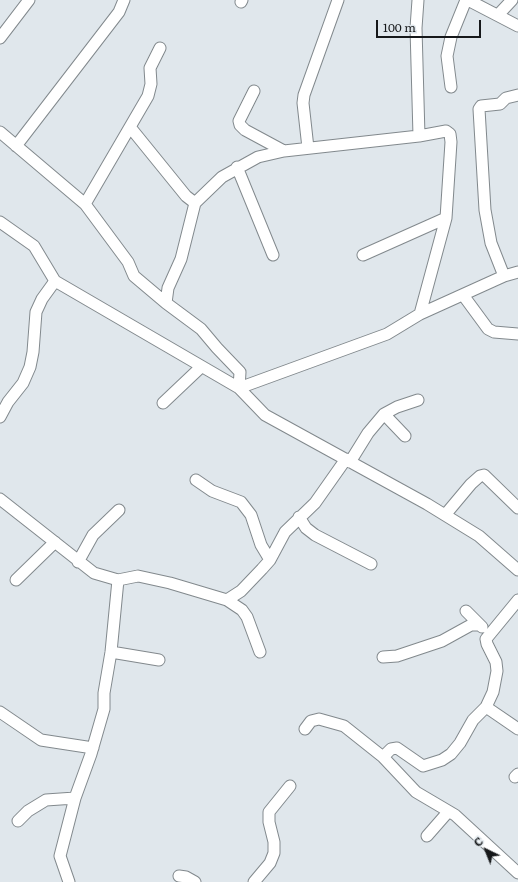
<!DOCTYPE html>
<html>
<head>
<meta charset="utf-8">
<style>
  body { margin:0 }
  #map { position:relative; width:518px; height:882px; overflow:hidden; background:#e0e7ec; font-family:Literata,serif }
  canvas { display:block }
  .north { position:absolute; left:466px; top:830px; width:40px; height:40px; -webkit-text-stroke:3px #e0e7ec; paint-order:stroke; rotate:317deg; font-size:11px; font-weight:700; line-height:16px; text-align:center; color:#16181a }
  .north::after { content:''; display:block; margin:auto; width:14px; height:18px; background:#16181a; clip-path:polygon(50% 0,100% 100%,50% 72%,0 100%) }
  .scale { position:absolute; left:376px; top:20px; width:105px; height:18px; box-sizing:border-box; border:2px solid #16181a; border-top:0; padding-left:5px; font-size:12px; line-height:14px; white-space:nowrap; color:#16181a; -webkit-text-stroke:3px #e0e7ec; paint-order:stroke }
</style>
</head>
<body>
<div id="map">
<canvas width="518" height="882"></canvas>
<div class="north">С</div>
<div class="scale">100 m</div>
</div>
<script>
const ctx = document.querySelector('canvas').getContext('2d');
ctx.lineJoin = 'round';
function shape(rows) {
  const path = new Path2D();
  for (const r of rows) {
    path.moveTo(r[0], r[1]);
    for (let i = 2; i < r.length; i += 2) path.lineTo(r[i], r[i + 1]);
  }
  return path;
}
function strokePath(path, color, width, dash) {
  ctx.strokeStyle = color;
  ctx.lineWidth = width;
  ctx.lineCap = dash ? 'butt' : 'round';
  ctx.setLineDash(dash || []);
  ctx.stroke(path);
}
const minor = shape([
  [418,0,416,28,419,136],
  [468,0,518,26],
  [241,2,242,0],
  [498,15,512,0],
  [0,38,29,0],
  [451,87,447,56,451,37,466,0],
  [254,91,239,121,240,125,245,130,284,151],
  [130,127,186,196,195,203],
  [0,132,85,204,128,262,134,276,166,303,201,329,217,348,240,372,239,388,387,334,420,314,504,276,518,272],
  [16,146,119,12,124,0],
  [308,148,303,103,304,95,338,0],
  [237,167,273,255],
  [85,204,148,96,151,84,150,68,160,48],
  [0,222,34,246,55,281,239,388,265,415,427,504,479,536,518,570],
  [363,255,446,218],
  [504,276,491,243,485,210,479,109,481,106,500,104,506,98,518,95],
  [463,295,488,329,494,332,518,334],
  [166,303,168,288,181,259,195,203,222,177,258,157,284,151,419,136,446,131,450,134,451,142,446,218,420,314],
  [163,403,201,367],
  [384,414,405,436],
  [0,417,8,402,23,383,30,367,33,352,36,312,42,299,55,281],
  [350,462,368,433,384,414,397,407,418,400],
  [196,480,212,491,241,502,251,515,261,545,270,560],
  [0,499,94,573,118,580,138,576,170,583,227,600,241,591,262,569,270,560,285,532,315,503,346,459],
  [445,515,471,484,480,476,484,475,518,508],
  [299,517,306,528,315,535,371,564],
  [78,562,93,535,119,510],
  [16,580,55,542],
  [227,600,242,610,247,617,260,652],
  [466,611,482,627],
  [111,652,159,660],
  [383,657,397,656,442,641,471,625,480,625],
  [486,707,518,729],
  [0,712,41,740,93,748],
  [305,729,311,721,319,719,344,726,383,757,416,792,455,815,518,873],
  [383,757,391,749,397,748,423,766,442,760,451,754,460,743,473,720,486,707,493,692,497,671,496,662,487,644,486,639,518,600],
  [515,777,518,774],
  [18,821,28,811,46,800,75,798],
  [427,836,448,812],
  [179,876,186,877,195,882],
  [69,882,60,856,75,798,91,754,104,709,104,693,111,652,118,580],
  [254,882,270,863,274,853,274,842,269,822,269,812,290,786]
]);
strokePath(minor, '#82898d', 13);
strokePath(minor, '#fff', 11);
</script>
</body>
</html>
